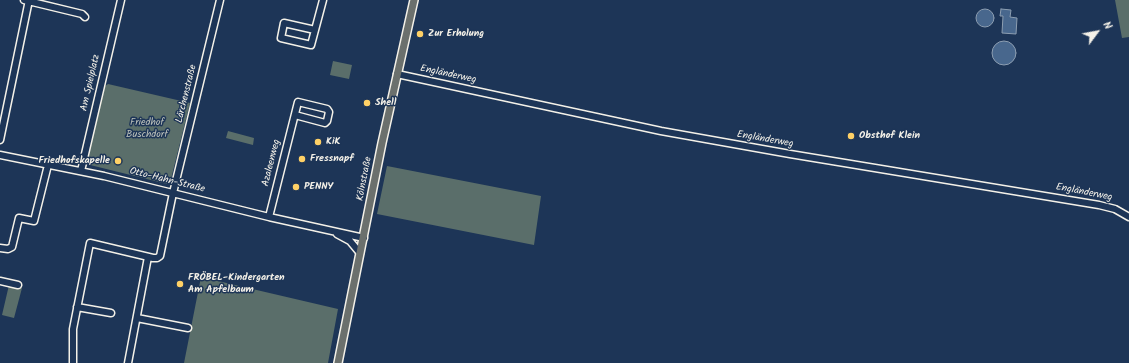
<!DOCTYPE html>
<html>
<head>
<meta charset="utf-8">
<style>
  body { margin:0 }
  #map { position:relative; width:1129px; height:363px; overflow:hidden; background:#1d3557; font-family:Kalam,sans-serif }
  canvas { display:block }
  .north { position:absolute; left:1077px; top:12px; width:40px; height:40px; -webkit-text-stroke:3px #1d3557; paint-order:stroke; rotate:58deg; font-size:11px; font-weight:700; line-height:16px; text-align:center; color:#f4f1e8 }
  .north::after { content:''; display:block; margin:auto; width:14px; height:18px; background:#f4f1e8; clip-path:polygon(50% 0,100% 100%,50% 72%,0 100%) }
</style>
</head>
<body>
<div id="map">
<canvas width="1129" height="363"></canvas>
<div class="north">N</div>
</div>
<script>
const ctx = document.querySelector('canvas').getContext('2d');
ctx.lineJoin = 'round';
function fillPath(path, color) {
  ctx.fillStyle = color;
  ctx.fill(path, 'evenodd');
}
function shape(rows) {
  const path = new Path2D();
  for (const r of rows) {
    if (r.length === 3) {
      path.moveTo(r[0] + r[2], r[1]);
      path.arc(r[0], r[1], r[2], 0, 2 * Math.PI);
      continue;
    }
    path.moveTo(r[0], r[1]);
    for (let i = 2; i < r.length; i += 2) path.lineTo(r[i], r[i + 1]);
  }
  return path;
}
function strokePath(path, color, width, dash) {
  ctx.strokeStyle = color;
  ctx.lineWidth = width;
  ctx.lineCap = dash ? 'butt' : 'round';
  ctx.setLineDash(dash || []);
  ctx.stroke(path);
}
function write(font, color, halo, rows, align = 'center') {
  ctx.font = font + ' Kalam,sans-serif';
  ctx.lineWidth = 3;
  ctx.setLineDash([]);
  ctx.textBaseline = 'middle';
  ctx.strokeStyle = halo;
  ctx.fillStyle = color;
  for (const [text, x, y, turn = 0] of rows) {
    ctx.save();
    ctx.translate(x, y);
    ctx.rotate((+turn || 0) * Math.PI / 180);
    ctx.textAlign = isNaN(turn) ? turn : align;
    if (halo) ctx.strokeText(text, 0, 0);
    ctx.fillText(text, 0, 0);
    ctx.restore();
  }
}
const green = shape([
  [1115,0,1129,0,1129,37,1122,38],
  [333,61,352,65,349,79,330,75],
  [108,84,190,103,170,183,167,184,86,164,105,86],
  [228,131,254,138,253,145,226,138],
  [387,166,541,196,534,245,377,214],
  [201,277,338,309,328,363,184,363],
  [9,285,22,288,14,318,2,315]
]);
const water = shape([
  [985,18,9],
  [1001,9,1011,10,1010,17,1017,18,1016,34,1002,33,1003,16,1000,16,1001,9],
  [1004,53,12]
]);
const minor = shape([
  [24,0,82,14,85,17],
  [315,30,284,23,281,38,311,45,323,0],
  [397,74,661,131,790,154,1099,205,1115,209,1129,217],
  [0,140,29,0],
  [0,155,104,176,269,217,364,238],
  [81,171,121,0],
  [269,217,298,102,327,109,329,112,327,121,325,123,295,115],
  [337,234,350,241,360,253],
  [0,248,8,249,12,247,19,218,34,221,48,165],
  [0,281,18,285],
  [77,307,111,313],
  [137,318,188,328],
  [73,363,73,329,90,243,153,258,157,258,160,256,173,193,220,0],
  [128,363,148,257]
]);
const major = shape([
  [338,363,382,143,414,0]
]);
const markers = [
  [420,34,4,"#ffd166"],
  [367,103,4,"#ffd166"],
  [851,136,4,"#ffd166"],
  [318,142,4,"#ffd166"],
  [302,159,4,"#ffd166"],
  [118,161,4,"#ffd166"],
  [296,187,4,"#ffd166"],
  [180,284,4,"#ffd166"]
];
const poiNames = [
  ["Zur Erholung",428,34],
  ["Shell",375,103],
  ["Obsthof Klein",859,136],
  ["KiK",326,142],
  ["Fressnapf",310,159],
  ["Friedhofskapelle",110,161,"right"],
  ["PENNY",304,187],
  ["FRÖBEL-Kindergarten",188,278],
  ["Am Apfelbaum",188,290]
];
const streetNames = [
  ["Engländerweg",448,75,12],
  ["Am Spielplatz",91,83,-77],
  ["Lärchenstraße",187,94,-76],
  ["Engländerweg",765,140,10],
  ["Azaleenweg",272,163,-76],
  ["Kölnstraße",365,179,-79],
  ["Otto-Hahn-Straße",167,181,14],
  ["Engländerweg",1084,193,11]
];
const parkNames = [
  ["Friedhof",147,123],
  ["Buschdorf",147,135]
];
fillPath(green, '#5a6e6a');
fillPath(water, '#48678d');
strokePath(water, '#8d9eb1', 1);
strokePath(minor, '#f4f1e8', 9);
strokePath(major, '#f4f1e8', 10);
strokePath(minor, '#1d3557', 6);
strokePath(major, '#6b706d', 7);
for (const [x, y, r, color] of markers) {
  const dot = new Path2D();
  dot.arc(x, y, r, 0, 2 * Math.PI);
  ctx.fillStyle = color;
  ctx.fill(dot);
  strokePath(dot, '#1d3557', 1.5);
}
write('bold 10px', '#f4f1e8', '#1d3557', poiNames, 'left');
write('10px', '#f4f1e8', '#1d3557', streetNames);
write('10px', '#bec3bc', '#1d3557', parkNames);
</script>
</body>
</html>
